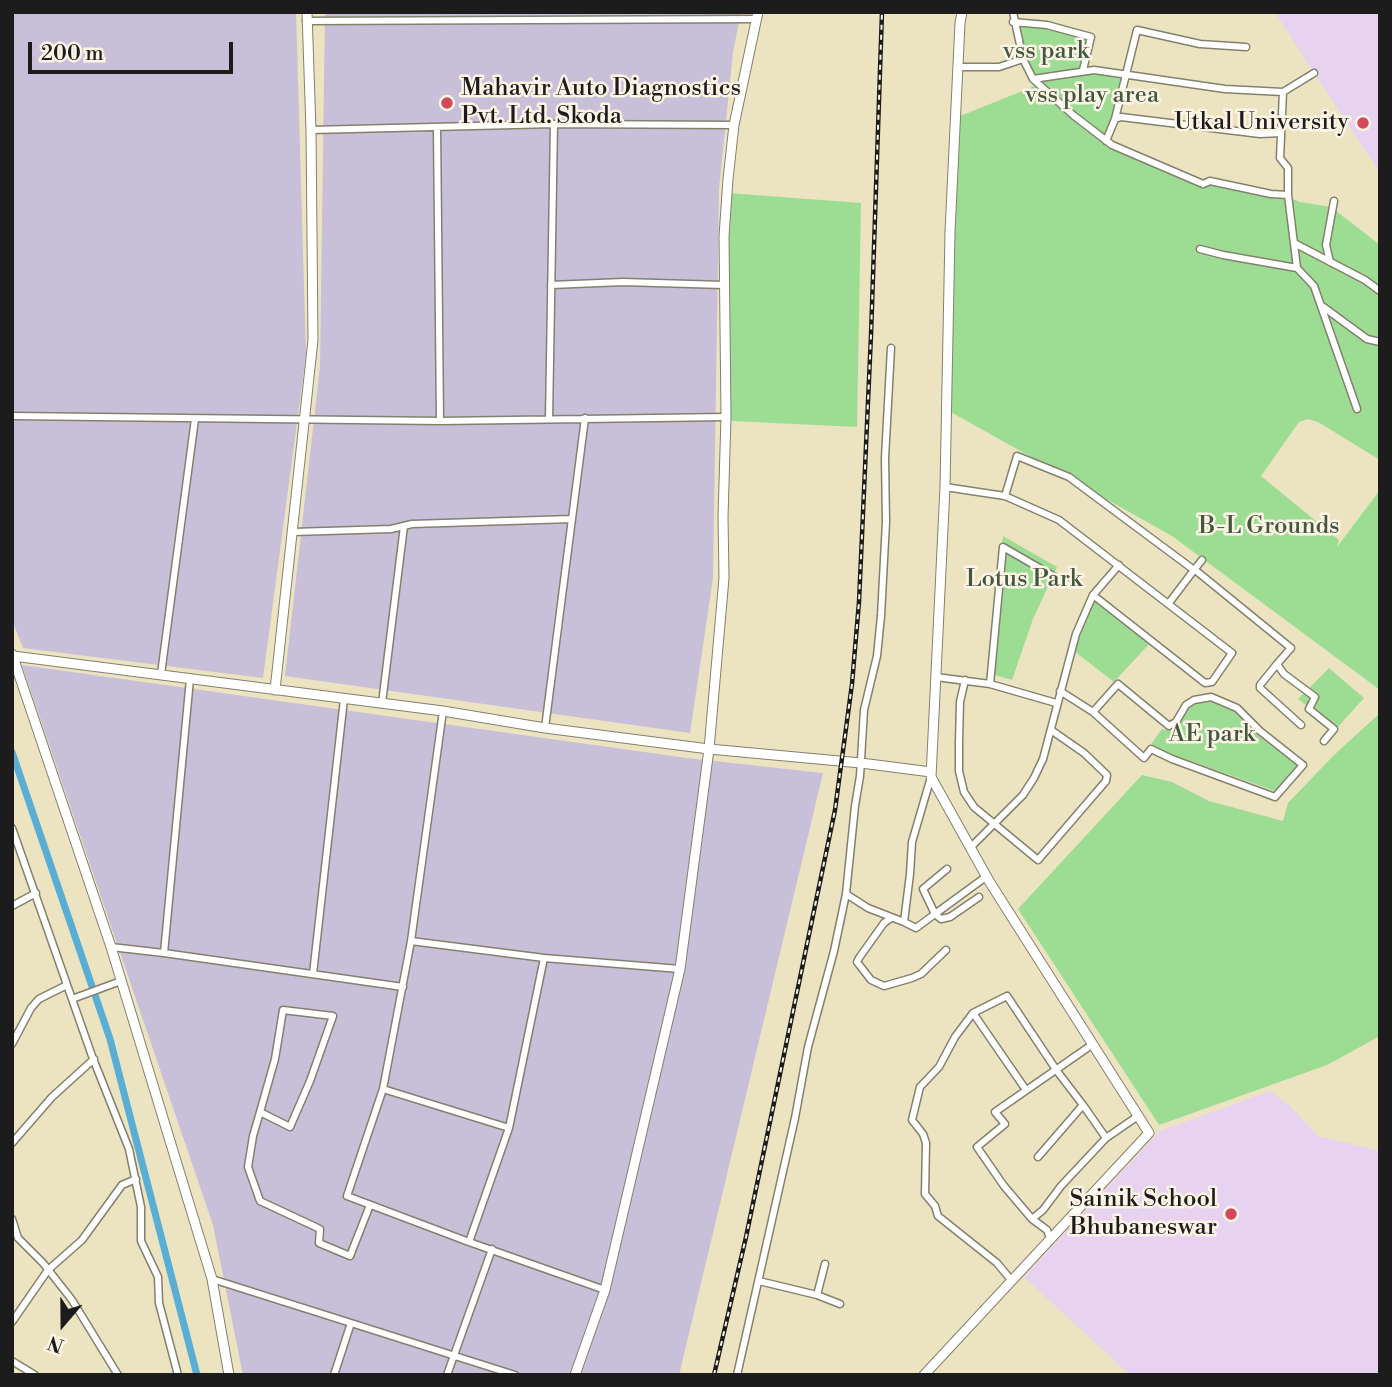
<!DOCTYPE html>
<html>
<head>
<meta charset="utf-8">
<style>
  body { margin:0 }
  #map { position:relative; width:1392px; height:1387px; overflow:hidden; background:#ece3c1; font-family:"Libre Bodoni",serif }
  canvas { display:block }
  .frame { position:absolute; inset:0; border:14px solid #1c1c1c; pointer-events:none }
  .north { position:absolute; left:28px; top:1289px; width:70px; height:70px; -webkit-text-stroke:5px #fcf5e5; paint-order:stroke; rotate:200deg; font-size:19px; font-weight:700; line-height:28px; text-align:center; color:#1c1c1c }
  .north::after { content:''; display:block; margin:auto; width:24px; height:32px; background:#1c1c1c; clip-path:polygon(50% 0,100% 100%,50% 72%,0 100%) }
  .scale { position:absolute; left:28px; top:42px; width:205px; height:32px; box-sizing:border-box; border:4px solid #1c1c1c; border-top:0; padding-left:9px; font-size:21px; line-height:24px; white-space:nowrap; color:#1c1c1c; -webkit-text-stroke:5px #fcf5e5; paint-order:stroke }
</style>
</head>
<body>
<div id="map">
<canvas width="1392" height="1387"></canvas>
<div class="frame"></div>
<div class="north">N</div>
<div class="scale">200 m</div>
</div>
<script>
const ctx = document.querySelector('canvas').getContext('2d');
ctx.lineJoin = 'round';
function fillPath(path, color) {
  ctx.fillStyle = color;
  ctx.fill(path, 'evenodd');
}
function shape(rows) {
  const path = new Path2D();
  for (const r of rows) {
    path.moveTo(r[0], r[1]);
    for (let i = 2; i < r.length; i += 2) path.lineTo(r[i], r[i + 1]);
  }
  return path;
}
function strokePath(path, color, width, dash) {
  ctx.strokeStyle = color;
  ctx.lineWidth = width;
  ctx.lineCap = dash ? 'butt' : 'round';
  ctx.setLineDash(dash || []);
  ctx.stroke(path);
}
function write(font, color, halo, rows, align = 'center') {
  ctx.font = font + ' "Libre Bodoni",serif';
  ctx.lineWidth = 5;
  ctx.setLineDash([]);
  ctx.textBaseline = 'middle';
  ctx.strokeStyle = halo;
  ctx.fillStyle = color;
  for (const [text, x, y, turn = 0] of rows) {
    ctx.save();
    ctx.translate(x, y);
    ctx.rotate((+turn || 0) * Math.PI / 180);
    ctx.textAlign = isNaN(turn) ? turn : align;
    if (halo) ctx.strokeText(text, 0, 0);
    ctx.fillText(text, 0, 0);
    ctx.restore();
  }
}
const built = shape([
  [1275,12,1380,12,1380,173,1314,73],
  [1270,1091,1289,1105,1318,1136,1380,1151,1380,1375,1130,1375,1024,1277,1160,1131]
]);
const industrial = shape([
  [12,12,296,12,306,355,263,678,23,648,12,620],
  [325,12,741,12,733,52,719,189,713,578,690,733,285,676,320,366],
  [22,665,687,758,823,773,679,1375,243,1375,213,1225]
]);
const green = shape([
  [1014,22,1047,26,1091,37,1083,71,1123,75,1114,119,1106,140,1199,184,1210,183,1286,196,1300,202,1331,207,1380,245,1380,460,1318,422,1308,419,1299,422,1261,476,1339,540,1337,547,1380,490,1380,690,1172,536,949,411,958,117,1037,85,1021,56],
  [728,193,861,203,857,427,731,421,725,242],
  [1003,536,1057,567,1033,619,1012,680,988,673],
  [1094,599,1150,643,1114,682,1074,651],
  [1329,668,1364,698,1336,729,1298,699],
  [1210,700,1235,711,1259,736,1298,766,1275,791,1179,757,1177,761,1151,744,1162,729,1172,731,1178,727,1177,719,1191,706],
  [1380,713,1380,1036,1327,1065,1159,1125,1018,909,1142,775,1172,782,1209,801,1283,821,1288,803,1334,755]
]);
const canal = shape([
  [12,752,110,1039,197,1375]
]);
const street = shape([
  [1013,12,1023,59,1033,79,1073,115,1112,145,1203,184,1210,181,1271,194,1288,195,1288,168,1280,158,1283,92],
  [306,21,757,19],
  [1013,22,1047,25,1091,37,1083,70],
  [958,67,999,67,1023,59],
  [1033,79,1094,70,1225,89,1283,92,1314,73],
  [1115,119,1137,30,1200,44,1246,47],
  [554,124,734,125],
  [437,127,440,421],
  [311,130,554,124,549,419],
  [1106,141,1115,119,1121,117,1260,134,1281,133],
  [1294,243,1365,280,1380,291],
  [1200,249,1223,255,1297,268,1288,195],
  [1330,262,1326,245,1334,201],
  [1297,268,1314,286,1357,409],
  [551,285,623,282,724,285],
  [1322,306,1367,339,1380,342],
  [891,348,885,458,886,522,881,616,877,656,864,710,860,776,855,806,846,894,868,908,904,922,910,874,912,842,931,777],
  [12,416,440,421,726,417],
  [945,487,1005,496,1017,456,1069,477,1194,570,1202,560],
  [1005,496,1059,520,1232,653,1212,682,1205,683,1093,595],
  [293,532,391,529,412,524,572,519],
  [1194,569,1291,648,1277,664,1284,674,1315,697,1309,709,1334,729,1324,741],
  [1169,603,1194,570],
  [1277,664,1260,685,1260,688,1301,725],
  [161,674,195,419],
  [936,677,990,684],
  [190,679,164,953,403,987],
  [965,680,960,702,959,743,959,771,964,792,974,807,1038,860,1106,781,1107,775,1084,753,1051,730],
  [1060,691,1093,712,1144,758,1151,749,1172,759,1275,797,1303,765,1260,731,1237,708,1211,697,1194,700,1186,705,1176,722,1169,726,1118,684,1093,712],
  [382,703,404,526],
  [1056,703,990,684,1003,547,1067,584],
  [443,711,411,941,544,958,509,1128,469,1242],
  [545,728,585,418],
  [12,828,92,1056,129,1149,141,1207,141,1241,158,1277,159,1303,178,1375],
  [970,848,1023,795,1034,778,1043,759,1076,634,1093,595,1119,565],
  [979,897,950,917,941,919,935,914,987,876],
  [12,906,36,893],
  [891,918,884,923,859,958,857,962,871,980,884,986,912,978,921,974,946,950],
  [904,922,916,928,935,914,923,889,947,869],
  [411,941,383,1089,347,1196,469,1242,605,1290],
  [111,947,164,953],
  [544,958,680,969],
  [313,974,344,699],
  [72,999,121,981],
  [973,1013,955,1037,939,1067,920,1087,912,1120,923,1134,926,1143,925,1194,935,1206,938,1216,997,1263,1011,1280],
  [12,1044,31,1008,39,999,67,985],
  [383,1089,509,1128],
  [1026,1090,973,1013,1007,996,1057,1071,1083,1105,1038,1157],
  [1083,1105,1106,1138],
  [260,1112,290,1127,310,1081,333,1016,283,1010,275,1059,260,1112,253,1136,248,1167,260,1201,320,1229,319,1243,350,1256,370,1205],
  [12,1143,52,1097,94,1059],
  [12,1219,18,1238,43,1263,72,1300,118,1375],
  [1032,1219,1043,1210,1061,1186,1106,1138,1138,1116],
  [1050,1238,1047,1230,1032,1219,1004,1186,977,1147,1005,1124,995,1112,1093,1044],
  [212,1279,351,1323],
  [759,1281,817,1295,840,1304],
  [817,1295,825,1264],
  [12,1322,48,1270,82,1240,122,1185,136,1179],
  [12,1361,35,1375],
  [334,1375,351,1323,515,1375],
  [447,1375,492,1249],
  [737,1375,795,1118,808,1047,834,951,846,894]
]);
const secondary = shape([
  [12,654,111,947,212,1279,229,1375],
  [13,656,443,711,545,728,709,749,861,763,931,772],
  [275,690,313,340,311,130,307,12],
  [575,1375,605,1290,680,969,709,749,724,578,723,517,726,417,724,236,728,179,734,125,758,12],
  [924,1375,1149,1133,989,881,931,777,945,487,950,232,960,23,962,12]
]);
const rail = shape([
  [714,1375,746,1237,835,810,852,684,859,602,871,335,882,12]
]);
const markers = [
  [447,103,7,"#d1495b"],
  [1363,123,7,"#d1495b"],
  [1231,1214,7,"#d1495b"]
];
const parkNames = [
  ["vss park",1046,52],
  ["vss play area",1092,96],
  ["B-L Grounds",1269,527],
  ["Lotus Park",1024,580],
  ["AE park",1212,735]
];
const poiNames = [
  ["Mahavir Auto Diagnostics",461,89,"left"],
  ["Pvt. Ltd. Skoda",461,117,"left"],
  ["Utkal University",1349,123],
  ["Sainik School",1217,1200],
  ["Bhubaneswar",1217,1228]
];
fillPath(built, '#e7d2ef');
fillPath(industrial, '#c8bfd8');
fillPath(green, '#9ddd93');
strokePath(canal, '#58aed5', 7);
strokePath(street, '#84806e', 9);
strokePath(secondary, '#84806e', 11);
strokePath(street, '#fff', 6);
strokePath(secondary, '#fff', 9);
strokePath(rail, '#1c1c1c', 4.5);
strokePath(rail, '#fcf5e5', 2, [5]);
for (const [x, y, r, color] of markers) {
  const dot = new Path2D();
  dot.arc(x, y, r, 0, 2 * Math.PI);
  ctx.fillStyle = color;
  ctx.fill(dot);
  strokePath(dot, '#fcf5e5', 2.5);
}
write('24px', '#435640', '#fcf5e5', parkNames);
write('24px', '#1c1c1c', '#fcf5e5', poiNames, 'right');
</script>
</body>
</html>
